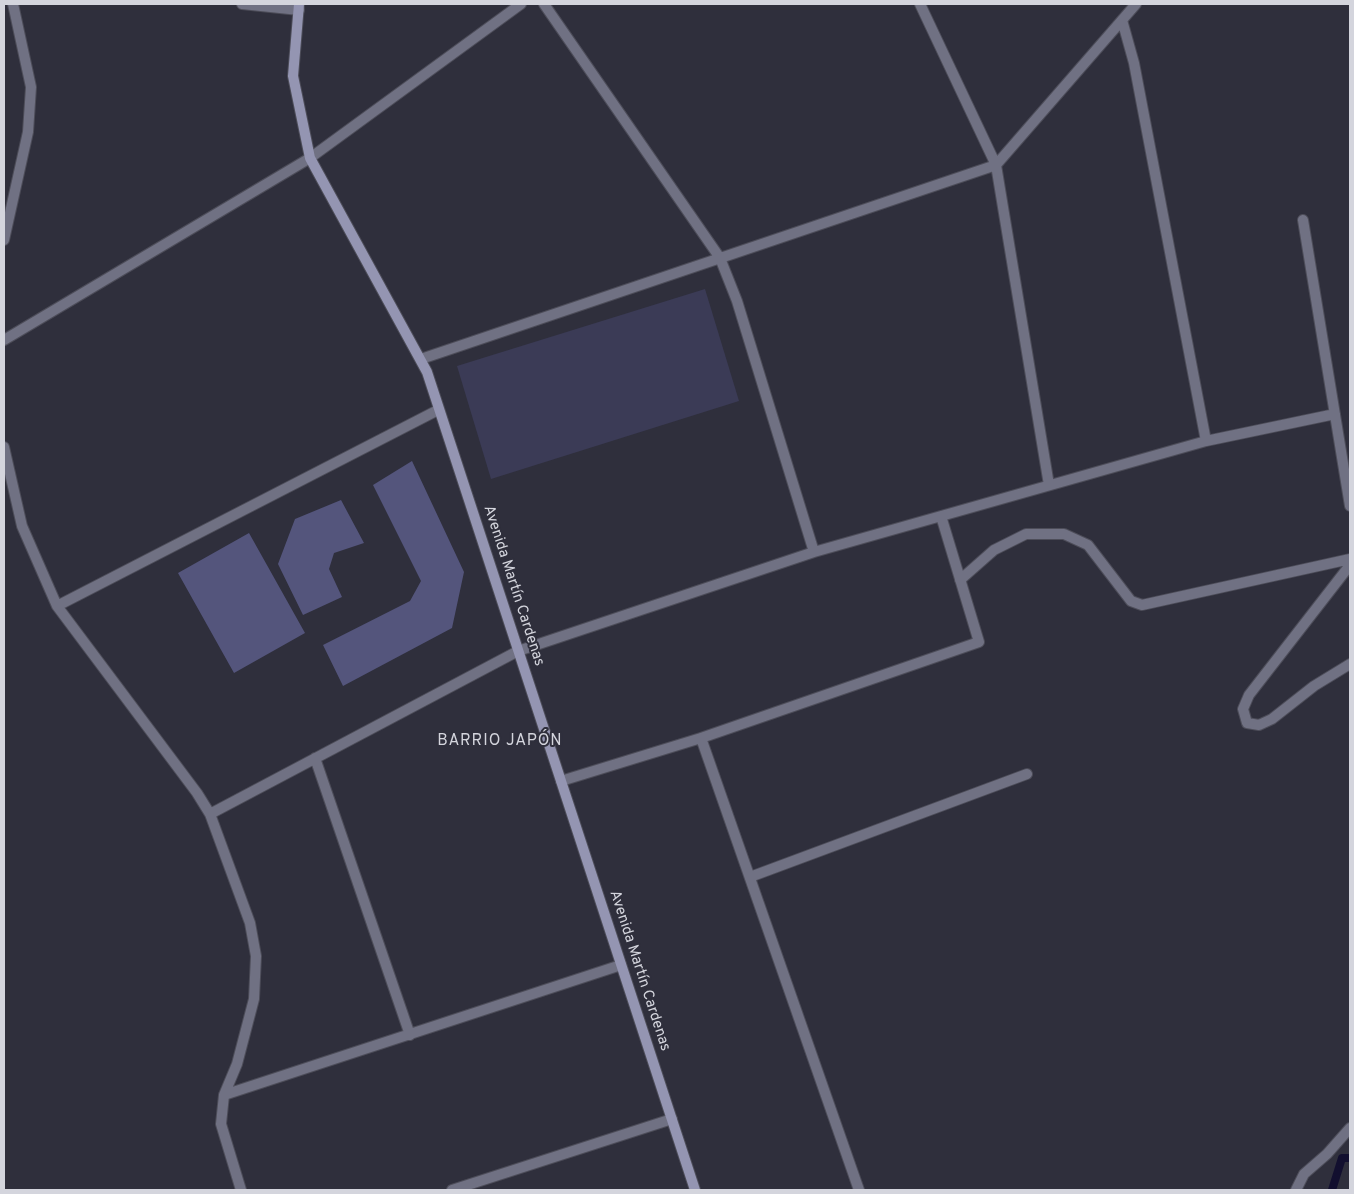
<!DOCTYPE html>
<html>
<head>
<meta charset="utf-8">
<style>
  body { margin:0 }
  #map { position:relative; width:1354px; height:1194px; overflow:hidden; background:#2f2f3c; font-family:Overpass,sans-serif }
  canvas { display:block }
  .frame { position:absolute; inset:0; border:5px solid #d4d5dd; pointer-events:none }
</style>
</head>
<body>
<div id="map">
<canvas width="1354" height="1194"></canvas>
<div class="frame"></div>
</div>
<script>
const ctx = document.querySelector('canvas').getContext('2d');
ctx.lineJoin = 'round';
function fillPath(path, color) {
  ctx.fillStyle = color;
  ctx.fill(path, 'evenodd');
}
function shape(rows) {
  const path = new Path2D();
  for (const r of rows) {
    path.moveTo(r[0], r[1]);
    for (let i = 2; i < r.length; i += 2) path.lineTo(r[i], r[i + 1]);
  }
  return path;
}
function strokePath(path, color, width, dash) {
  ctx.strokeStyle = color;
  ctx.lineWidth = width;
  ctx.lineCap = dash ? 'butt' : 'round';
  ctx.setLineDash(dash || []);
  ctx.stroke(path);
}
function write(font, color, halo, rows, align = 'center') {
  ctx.font = font + ' Overpass,sans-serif';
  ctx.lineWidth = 4;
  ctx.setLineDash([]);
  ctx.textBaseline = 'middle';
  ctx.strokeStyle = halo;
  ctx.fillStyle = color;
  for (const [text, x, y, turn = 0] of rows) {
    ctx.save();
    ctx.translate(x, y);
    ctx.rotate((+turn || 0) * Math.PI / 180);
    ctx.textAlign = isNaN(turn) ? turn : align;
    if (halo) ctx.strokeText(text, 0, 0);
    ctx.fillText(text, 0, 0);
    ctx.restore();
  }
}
const green = shape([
  [705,289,739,401,491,479,457,366]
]);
const stream = shape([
  [1332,1190,1342,1158,1350,1158]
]);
const building = shape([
  [412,461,464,572,452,628,343,686,323,645,410,601,421,581,373,485],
  [341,500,364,543,334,553,329,569,342,597,303,615,278,564,295,519],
  [249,533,305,633,234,673,178,573]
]);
const street = shape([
  [242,4,299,10],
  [544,4,720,258,737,301,814,552],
  [920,4,996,165,1049,485],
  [1122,20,1134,63,1206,441],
  [1303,220,1350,506],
  [4,240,28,132,31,87,13,4],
  [4,340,310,158,521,4],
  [421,359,996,165,1136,4],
  [4,447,22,526,57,606,197,793,210,814,250,923,256,956,254,999,237,1064,224,1095],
  [1350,565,1249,695,1243,709,1247,723,1259,725,1272,719,1314,686,1350,664],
  [960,580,994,550,1026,534,1064,534,1088,545,1131,601,1142,605,1350,559],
  [57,606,438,410],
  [701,738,859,1190],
  [315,758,410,1035],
  [561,781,701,738,979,642,941,516],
  [210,814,518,651,814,552,1206,441,1335,414],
  [750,877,1027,774],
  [241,1190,221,1124,224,1095,621,965],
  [452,1190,672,1119],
  [1296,1190,1304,1174,1327,1154,1350,1128]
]);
const secondary = shape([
  [299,4,293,76,310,158,427,372,695,1190]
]);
const streetNames = [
  ["Avenida Martín Cardenas",513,586,72],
  ["Avenida Martín Cardenas",639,971,72]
];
const neighbourhoodNames = [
  ["BARRIO JAPÓN",500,742]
];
fillPath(green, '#3b3b56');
strokePath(stream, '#120f2f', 8);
fillPath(building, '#54557c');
strokePath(street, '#4d4d59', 12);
strokePath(secondary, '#4d4d59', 12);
strokePath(street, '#707183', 10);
strokePath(secondary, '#9495b2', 10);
write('15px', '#d4d5dd', '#2f2f3c', streetNames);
ctx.letterSpacing = '1px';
write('16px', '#d4d5dd', '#2f2f3c', neighbourhoodNames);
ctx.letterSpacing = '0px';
</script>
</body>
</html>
